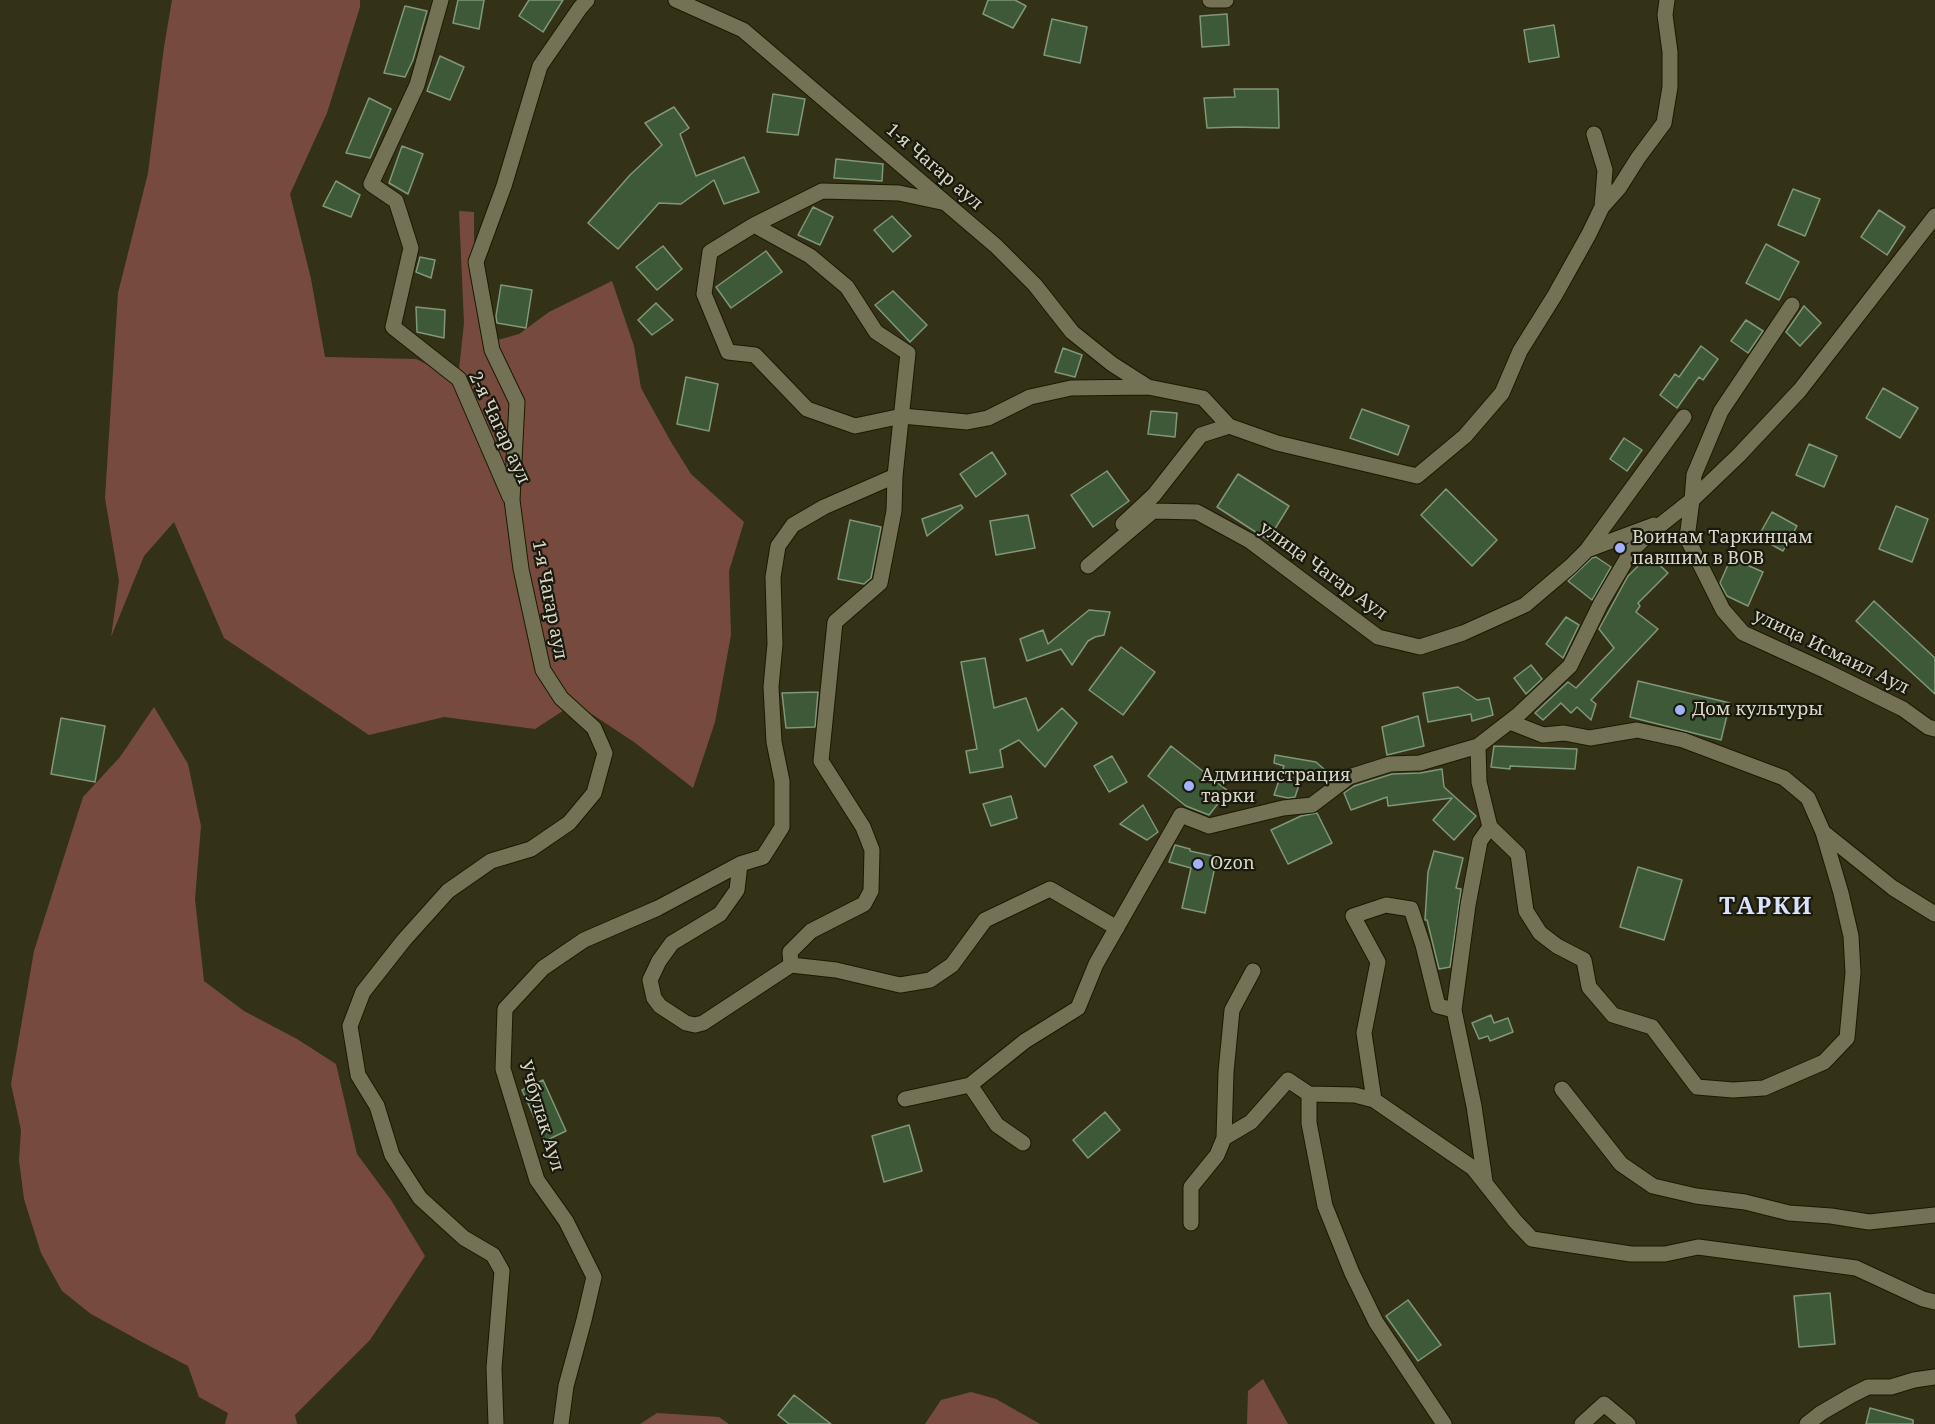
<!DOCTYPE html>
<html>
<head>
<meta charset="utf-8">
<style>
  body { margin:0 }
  canvas { display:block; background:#333116 }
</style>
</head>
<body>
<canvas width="1935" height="1424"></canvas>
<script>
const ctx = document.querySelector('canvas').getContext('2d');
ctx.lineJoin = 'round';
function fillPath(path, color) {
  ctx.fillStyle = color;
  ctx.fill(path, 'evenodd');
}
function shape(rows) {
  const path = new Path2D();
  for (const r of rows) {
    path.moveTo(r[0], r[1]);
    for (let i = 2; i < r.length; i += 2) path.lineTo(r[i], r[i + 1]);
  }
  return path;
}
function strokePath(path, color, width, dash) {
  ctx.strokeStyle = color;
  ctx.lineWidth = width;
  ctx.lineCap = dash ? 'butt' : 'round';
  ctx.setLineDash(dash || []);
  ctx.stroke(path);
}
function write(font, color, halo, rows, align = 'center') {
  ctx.font = font + ' "Noto Serif",serif';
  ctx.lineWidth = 4.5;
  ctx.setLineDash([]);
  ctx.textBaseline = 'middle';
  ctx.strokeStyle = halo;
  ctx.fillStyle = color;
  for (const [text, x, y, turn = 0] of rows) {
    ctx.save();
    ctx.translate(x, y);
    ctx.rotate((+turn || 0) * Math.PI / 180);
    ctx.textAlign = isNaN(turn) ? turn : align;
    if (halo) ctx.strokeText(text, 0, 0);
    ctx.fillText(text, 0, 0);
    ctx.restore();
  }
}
const forest = shape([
  [172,0,360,0,360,7,327,113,290,194,311,279,325,357,416,359,458,379,464,323,459,211,474,212,474,275,491,342,519,334,549,312,612,281,634,346,641,388,671,442,691,474,744,522,729,571,731,635,715,722,693,788,634,742,575,703,535,729,444,717,369,735,224,638,174,522,144,556,111,637,119,581,105,498,118,293,148,173,164,47],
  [154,707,188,764,201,826,195,899,204,981,244,1011,297,1039,336,1064,357,1154,391,1200,425,1256,370,1340,295,1415,297,1424,225,1424,228,1413,199,1397,188,1366,142,1342,91,1314,62,1291,41,1253,24,1199,19,1160,21,1130,11,1084,34,951,83,797,120,757],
  [1263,1379,1288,1424,1247,1424,1248,1391],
  [971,1392,996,1399,1040,1424,925,1424,941,1400],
  [657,1413,719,1417,729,1424,640,1424]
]);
const building = shape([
  [458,0,484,0,479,29,453,23,458,0],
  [529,0,563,0,543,32,519,16,529,0],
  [988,0,1015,0,1026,6,1013,28,983,14,988,0],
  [405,6,427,11,413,60,405,77,384,73,405,6],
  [1227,14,1229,45,1202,47,1200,16,1227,14],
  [1052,19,1087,27,1080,63,1044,55,1052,19],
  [1554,25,1559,57,1529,62,1524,30,1554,25],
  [440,56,464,67,450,100,427,91,440,56],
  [1234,89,1278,89,1279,128,1235,127,1207,128,1204,98,1235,97,1234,89],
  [773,94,805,99,798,135,767,132,773,94],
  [369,98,391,109,370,158,346,153,369,98],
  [674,107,689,128,680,134,696,176,744,157,759,192,724,204,714,180,681,204,659,203,618,249,588,223,630,175,662,145,645,123,674,107],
  [402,146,423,154,408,194,389,183,402,146],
  [836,159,883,164,882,181,834,178,836,159],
  [336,181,360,195,351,217,323,206,336,181],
  [1793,189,1820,199,1805,236,1778,225,1793,189],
  [813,207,833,217,820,245,798,235,813,207],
  [1879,210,1905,227,1887,255,1861,237,1879,210],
  [892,216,911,236,893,252,874,230,892,216],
  [1766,244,1799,262,1779,300,1746,283,1766,244],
  [663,246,682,269,657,290,636,267,663,246],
  [766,251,782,272,731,308,716,287,766,251],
  [420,257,435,260,431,278,416,272,420,257],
  [501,285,532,290,526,328,497,323,496,316,501,285],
  [893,291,927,325,910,342,875,305,893,291],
  [656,303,673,320,652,335,638,320,656,303],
  [1804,306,1821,323,1800,346,1786,332,1804,306],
  [416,307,445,310,444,338,417,332,416,307],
  [1746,320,1763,331,1748,353,1731,341,1746,320],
  [1701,346,1718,359,1703,380,1699,377,1677,408,1660,395,1675,374,1679,377,1701,346],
  [1063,348,1082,355,1075,377,1055,372,1063,348],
  [686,377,718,384,709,431,677,424,686,377],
  [1883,388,1918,408,1900,438,1866,418,1883,388],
  [1362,409,1409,426,1398,455,1350,438,1362,409],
  [1151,411,1177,413,1175,437,1148,434,1151,411],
  [1624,438,1642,450,1627,471,1610,459,1624,438],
  [1809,444,1837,456,1824,487,1796,475,1809,444],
  [992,452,1006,474,976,497,960,474,992,452],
  [1107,471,1129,501,1093,527,1071,495,1107,471],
  [1238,474,1289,506,1268,540,1217,507,1238,474],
  [1446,489,1497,540,1472,566,1421,515,1446,489],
  [961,505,963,508,927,536,922,519,961,505],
  [1896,506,1928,519,1912,562,1879,549,1896,506],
  [1772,512,1797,526,1783,551,1758,537,1772,512],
  [1028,515,1035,548,996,555,990,521,1028,515],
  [850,520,881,527,871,578,864,584,838,579,850,520],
  [1649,555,1668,573,1638,603,1640,606,1636,612,1658,629,1591,700,1596,704,1591,720,1577,707,1571,713,1561,703,1543,720,1535,713,1568,682,1576,688,1614,648,1599,629,1628,576,1649,555],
  [1596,557,1611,567,1592,600,1568,581,1592,558,1596,557],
  [1731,558,1763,572,1748,606,1727,596,1720,583,1731,558],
  [1874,601,1935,658,1935,694,1856,621,1874,601],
  [1089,610,1110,612,1104,635,1095,637,1088,641,1072,665,1061,649,1027,661,1020,639,1043,630,1048,644,1089,610],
  [1566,617,1579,625,1563,658,1546,644,1566,617],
  [1121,647,1155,672,1123,715,1089,690,1121,647],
  [985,658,994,708,1026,698,1038,731,1062,708,1077,723,1045,767,1019,740,1000,750,1003,767,970,773,966,751,977,749,961,662,985,658],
  [1531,665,1542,679,1526,694,1514,678,1531,665],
  [1638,681,1730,703,1721,740,1630,717,1638,681],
  [1458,687,1477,700,1489,698,1493,715,1472,721,1471,714,1428,722,1423,693,1458,687],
  [818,692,815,727,786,728,782,693,818,692],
  [1418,716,1424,746,1387,755,1382,727,1418,716],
  [61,718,105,726,95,782,51,774,61,718],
  [1171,746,1228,791,1209,815,1186,806,1148,776,1171,746],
  [1494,746,1577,749,1575,769,1510,766,1510,769,1491,767,1494,746],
  [1275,755,1316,762,1333,777,1328,781,1303,773,1295,797,1288,798,1274,795,1284,766,1274,763,1275,755],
  [1112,756,1127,782,1109,792,1094,766,1112,756],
  [1442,769,1444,787,1476,816,1454,840,1433,820,1452,798,1388,806,1387,797,1351,810,1344,793,1354,786,1392,774,1420,773,1442,769],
  [1011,796,1017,818,991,826,983,804,1011,796],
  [1143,805,1158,832,1147,840,1120,824,1143,805],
  [1317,813,1332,843,1288,864,1271,830,1301,816,1317,813],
  [1175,845,1190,849,1190,851,1217,857,1205,913,1182,908,1191,868,1169,862,1175,845],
  [1434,851,1463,858,1456,888,1461,889,1461,890,1450,967,1439,969,1427,920,1425,920,1428,872,1434,851],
  [1638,867,1682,880,1664,940,1620,927,1638,867],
  [1491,1015,1494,1023,1508,1018,1513,1032,1490,1041,1488,1036,1479,1039,1472,1023,1491,1015],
  [543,1080,566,1131,545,1141,522,1090,543,1080],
  [1105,1112,1120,1130,1088,1158,1073,1140,1105,1112],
  [909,1125,922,1171,884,1182,872,1136,909,1125],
  [1830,1293,1835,1344,1799,1347,1794,1296,1830,1293],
  [1408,1300,1441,1345,1418,1361,1386,1316,1408,1300],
  [794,1395,831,1424,789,1424,778,1415,794,1395],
  [1870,1408,1913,1420,1913,1424,1866,1424,1870,1408]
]);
const minor = shape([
  [441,0,417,85,371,184,396,201,411,248,393,327,459,379,510,497],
  [676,0,743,30,996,246,1035,285,1072,332,1112,364,1148,387],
  [1210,0,1226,0],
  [946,203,899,193,822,191,754,225,710,252,704,294,728,352,755,355,807,409,855,426,902,416,967,422,988,418,1030,397,1071,388,1148,387,1203,398,1229,426,1277,443,1417,476,1465,436,1502,393,1520,351,1555,295,1589,234,1602,207,1605,170,1594,134],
  [1602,207,1619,188,1638,158,1664,123,1670,87,1670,52,1665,15,1667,0],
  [1792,305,1721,411,1694,475,1692,500,1687,538,1723,610,1743,633,1826,671,1903,709,1928,727,1935,729],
  [1123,524,1154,495,1201,435,1229,426],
  [1587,550,1684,417],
  [1088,566,1153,511,1197,512,1250,541,1378,637,1420,647,1463,633,1525,605,1571,566,1587,550,1654,525],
  [1510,722,1543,735,1564,733,1590,738,1637,730,1683,740,1784,778,1808,798,1823,832,1893,888,1935,914],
  [1478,746,1479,782,1490,827,1480,841,1468,905,1454,1010,1474,1106,1485,1181],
  [1490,827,1518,854,1526,911,1540,933,1557,946,1584,960,1589,987,1613,1015,1652,1027,1697,1087,1733,1090,1764,1088,1824,1062,1847,1038,1853,973,1851,936,1841,893,1823,832],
  [740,864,737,890,720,914,672,943,659,961,650,980,654,998,660,1006,686,1023,695,1025,703,1023,791,965],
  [791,965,790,952,811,931,864,904,871,891,872,850,863,827,821,761,835,622,880,583,894,511,895,476],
  [791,965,836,970,900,985,930,980,952,965,985,920,1050,889,1117,928],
  [1562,1089,1621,1164,1653,1186,1696,1196,1745,1202,1789,1213,1831,1216,1869,1222,1935,1215],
  [1309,1094,1309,1123,1325,1206,1352,1273,1376,1322,1444,1424],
  [905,1099,970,1085],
  [1374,1100,1364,1033,1378,962,1353,916,1386,905,1411,909,1423,945,1438,1006,1454,1010],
  [1224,1138,1226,1072,1232,1010,1253,971],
  [1023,1143,997,1125,970,1085,1025,1041,1078,1008,1096,964,1181,815,1209,826,1283,808,1312,805,1349,777,1390,764,1420,763,1478,746,1518,715,1570,666,1601,603,1632,550,1649,534,1692,500,1739,455,1800,390,1935,216],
  [1191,1223,1191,1187,1217,1155,1224,1138,1251,1122,1288,1080,1309,1094,1355,1095,1374,1100,1473,1168,1515,1221,1532,1239,1631,1254,1665,1254,1698,1247,1856,1268,1923,1299,1935,1302],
  [496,1424,494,1368,502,1271,493,1255,464,1238,420,1198,392,1155,377,1106,358,1075,350,1026,363,992,404,940,448,891,491,861,531,849,569,823,594,793,605,753,594,728,561,698,543,670,521,569,512,500,517,402,492,350,476,262,504,186,540,66,580,8,587,0],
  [561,1424,566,1386,584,1320,594,1277,566,1221,537,1180,503,1069,505,1009,543,968,584,940,658,908,740,864,763,857,782,827,782,781,774,742,771,687,775,644,773,577,778,546,793,525,824,507,895,476,908,353,876,332,847,287,810,256,754,225],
  [1582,1424,1604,1404,1628,1424],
  [1807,1424,1821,1413,1852,1395,1868,1387,1891,1387,1914,1380,1935,1377]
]);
const markers = [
  [1620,548,6,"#a2b2fd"],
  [1680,710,6,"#a2b2fd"],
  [1189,786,6,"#a2b2fd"],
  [1198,864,6,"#a2b2fd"]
];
const streetNames = [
  ["1-я Чагар аул",934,167,41],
  ["2-я Чагар аул",499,428,65],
  ["улица Чагар Аул",1323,571,36],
  ["1-я Чагар аул",549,600,79],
  ["улица Исмаил Аул",1831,652,26],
  ["Учбулак Аул",541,1116,73]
];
const poiNames = [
  ["Воинам Таркинцам",1632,538],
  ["павшим в ВОВ",1632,559],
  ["Дом культуры",1692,710],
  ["Администрация",1201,776],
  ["тарки",1201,797],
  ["Ozon",1210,864]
];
const districtNames = [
  ["ТАРКИ",1766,907]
];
fillPath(forest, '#764b3d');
fillPath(building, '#3e5937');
strokePath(building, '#81967c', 1.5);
strokePath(minor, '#1b1900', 17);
strokePath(minor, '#737254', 15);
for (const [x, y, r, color] of markers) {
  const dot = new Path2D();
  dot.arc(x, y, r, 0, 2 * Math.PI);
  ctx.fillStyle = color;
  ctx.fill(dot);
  strokePath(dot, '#19190d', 2);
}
write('18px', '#d8d7c7', '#19190d', streetNames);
write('18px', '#d8d7c7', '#19190d', poiNames, 'left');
ctx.letterSpacing = '1.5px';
write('bold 24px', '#d9e1fd', '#19190d', districtNames);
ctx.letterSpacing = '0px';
</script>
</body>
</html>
